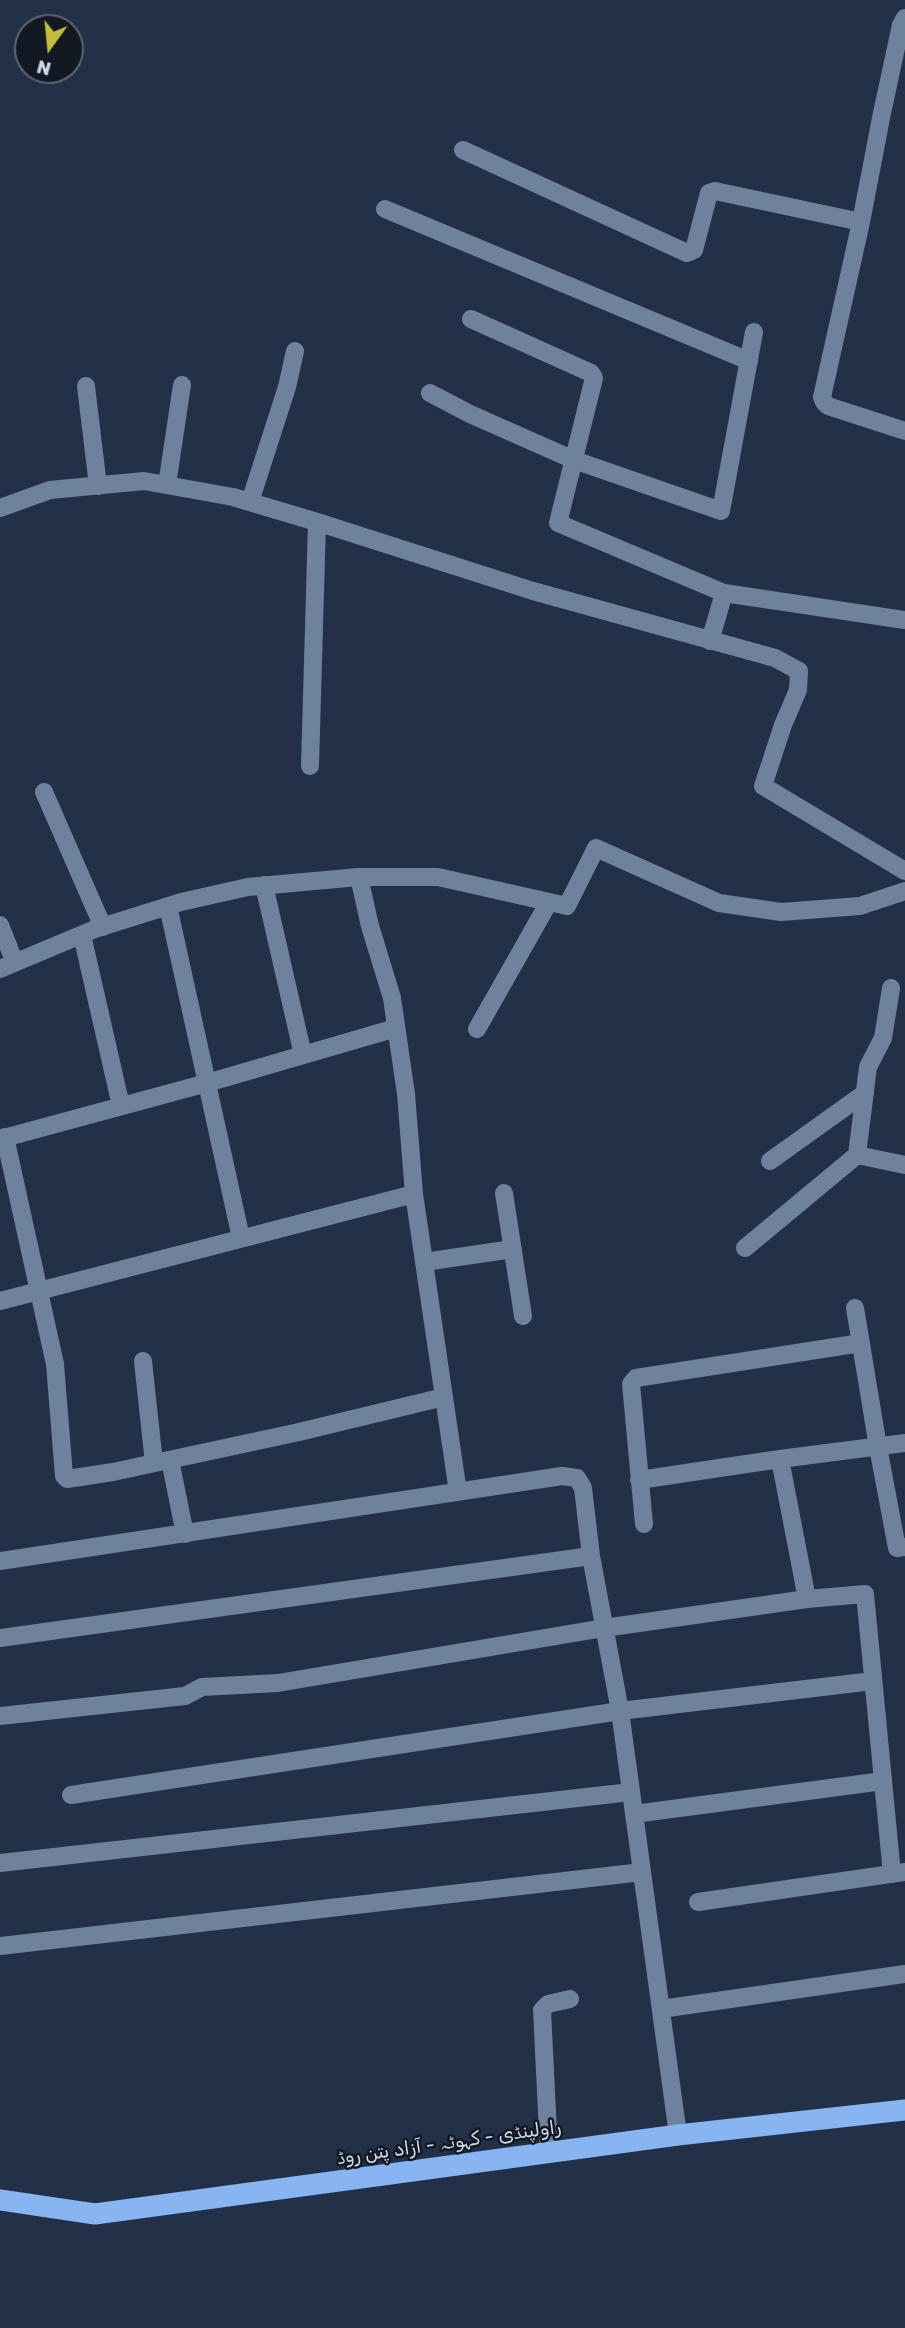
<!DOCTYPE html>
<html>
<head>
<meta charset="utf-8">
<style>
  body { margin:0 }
  #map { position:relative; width:905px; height:2328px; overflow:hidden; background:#223148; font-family:Rubik,sans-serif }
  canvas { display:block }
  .north { position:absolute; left:14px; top:14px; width:70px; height:70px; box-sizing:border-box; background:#121923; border:2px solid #5e6672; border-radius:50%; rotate:195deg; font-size:19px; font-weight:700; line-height:28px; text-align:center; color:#cfd9e8 }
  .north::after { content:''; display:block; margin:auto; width:24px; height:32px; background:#c6bc3c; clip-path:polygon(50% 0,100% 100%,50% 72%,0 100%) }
</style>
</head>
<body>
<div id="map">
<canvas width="905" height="2328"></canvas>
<div class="north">N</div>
</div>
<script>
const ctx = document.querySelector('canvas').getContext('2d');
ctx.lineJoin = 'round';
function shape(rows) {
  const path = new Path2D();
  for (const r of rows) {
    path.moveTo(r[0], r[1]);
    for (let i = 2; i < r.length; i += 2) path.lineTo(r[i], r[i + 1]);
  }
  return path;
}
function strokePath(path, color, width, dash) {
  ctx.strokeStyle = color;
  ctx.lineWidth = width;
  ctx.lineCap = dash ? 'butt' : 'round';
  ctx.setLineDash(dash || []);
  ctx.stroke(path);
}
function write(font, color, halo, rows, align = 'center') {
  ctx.font = font + ' Rubik,"Noto Naskh Arabic",sans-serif';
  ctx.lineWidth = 5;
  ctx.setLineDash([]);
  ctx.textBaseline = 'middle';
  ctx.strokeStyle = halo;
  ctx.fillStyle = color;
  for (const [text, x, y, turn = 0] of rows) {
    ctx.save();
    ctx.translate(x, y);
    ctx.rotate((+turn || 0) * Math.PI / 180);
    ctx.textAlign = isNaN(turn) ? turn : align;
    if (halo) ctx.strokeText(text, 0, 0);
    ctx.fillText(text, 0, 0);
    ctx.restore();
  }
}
const minor = shape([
  [905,18,901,25,882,113,861,222,822,397,824,402,828,406,905,431],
  [463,150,687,253,694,250,709,193,715,191,861,222],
  [385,209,749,361],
  [471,319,591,373,594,378,558,523,724,593,710,641],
  [86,386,98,486],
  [430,393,470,414,574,460,721,511,754,332],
  [167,485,182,385],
  [250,502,287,387,295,351],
  [0,508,50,490,144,481,233,497,317,522,533,591,775,658,799,671,798,690,783,725,763,786,905,871],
  [724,593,905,620],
  [310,766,317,522],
  [44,792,103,927],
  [359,877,370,926,392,998,406,1094,414,1194,458,1492],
  [264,885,303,1055],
  [168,906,241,1238],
  [0,925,15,963],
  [82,935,121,1106],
  [0,969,95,929,181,902,248,887,359,877,438,877,567,906,596,848,719,903,781,912,860,906,905,891],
  [477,1029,549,902],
  [5,1137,55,1364,64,1476,67,1479,113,1472,299,1432,444,1397],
  [0,1139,207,1083,396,1028],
  [857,1155,868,1067,883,1038,891,988],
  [770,1161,865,1093],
  [504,1193,523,1316],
  [745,1248,857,1155,905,1165],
  [424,1262,513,1249],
  [0,1301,414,1194],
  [855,1308,878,1447,897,1548,905,1547],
  [143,1361,154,1463],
  [780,1459,807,1599,865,1594,892,1874],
  [170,1460,185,1534],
  [639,1480,780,1459,905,1443],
  [644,1524,631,1384,636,1378,861,1343],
  [0,1561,562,1476,577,1478,583,1488,591,1556,620,1711,678,2135],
  [0,1638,591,1556],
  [0,1716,185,1696,202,1687,278,1683,604,1628,807,1599],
  [71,1795,620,1711,873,1681],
  [634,1814,883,1781],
  [0,1863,631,1792],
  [698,1902,905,1872],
  [0,1946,642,1872],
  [661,2009,905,1974],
  [549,2153,542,2010,548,2004,570,1999]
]);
const highway = shape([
  [0,2200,95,2214,678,2135,905,2110]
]);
const streetNames = [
  ["راولپنڈی - کہوٹہ - آزاد پتن روڈ",449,2143,-8]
];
strokePath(minor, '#6f829c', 18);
strokePath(highway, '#88b4f2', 21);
write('19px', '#cfd9e8', '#121923', streetNames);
</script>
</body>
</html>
